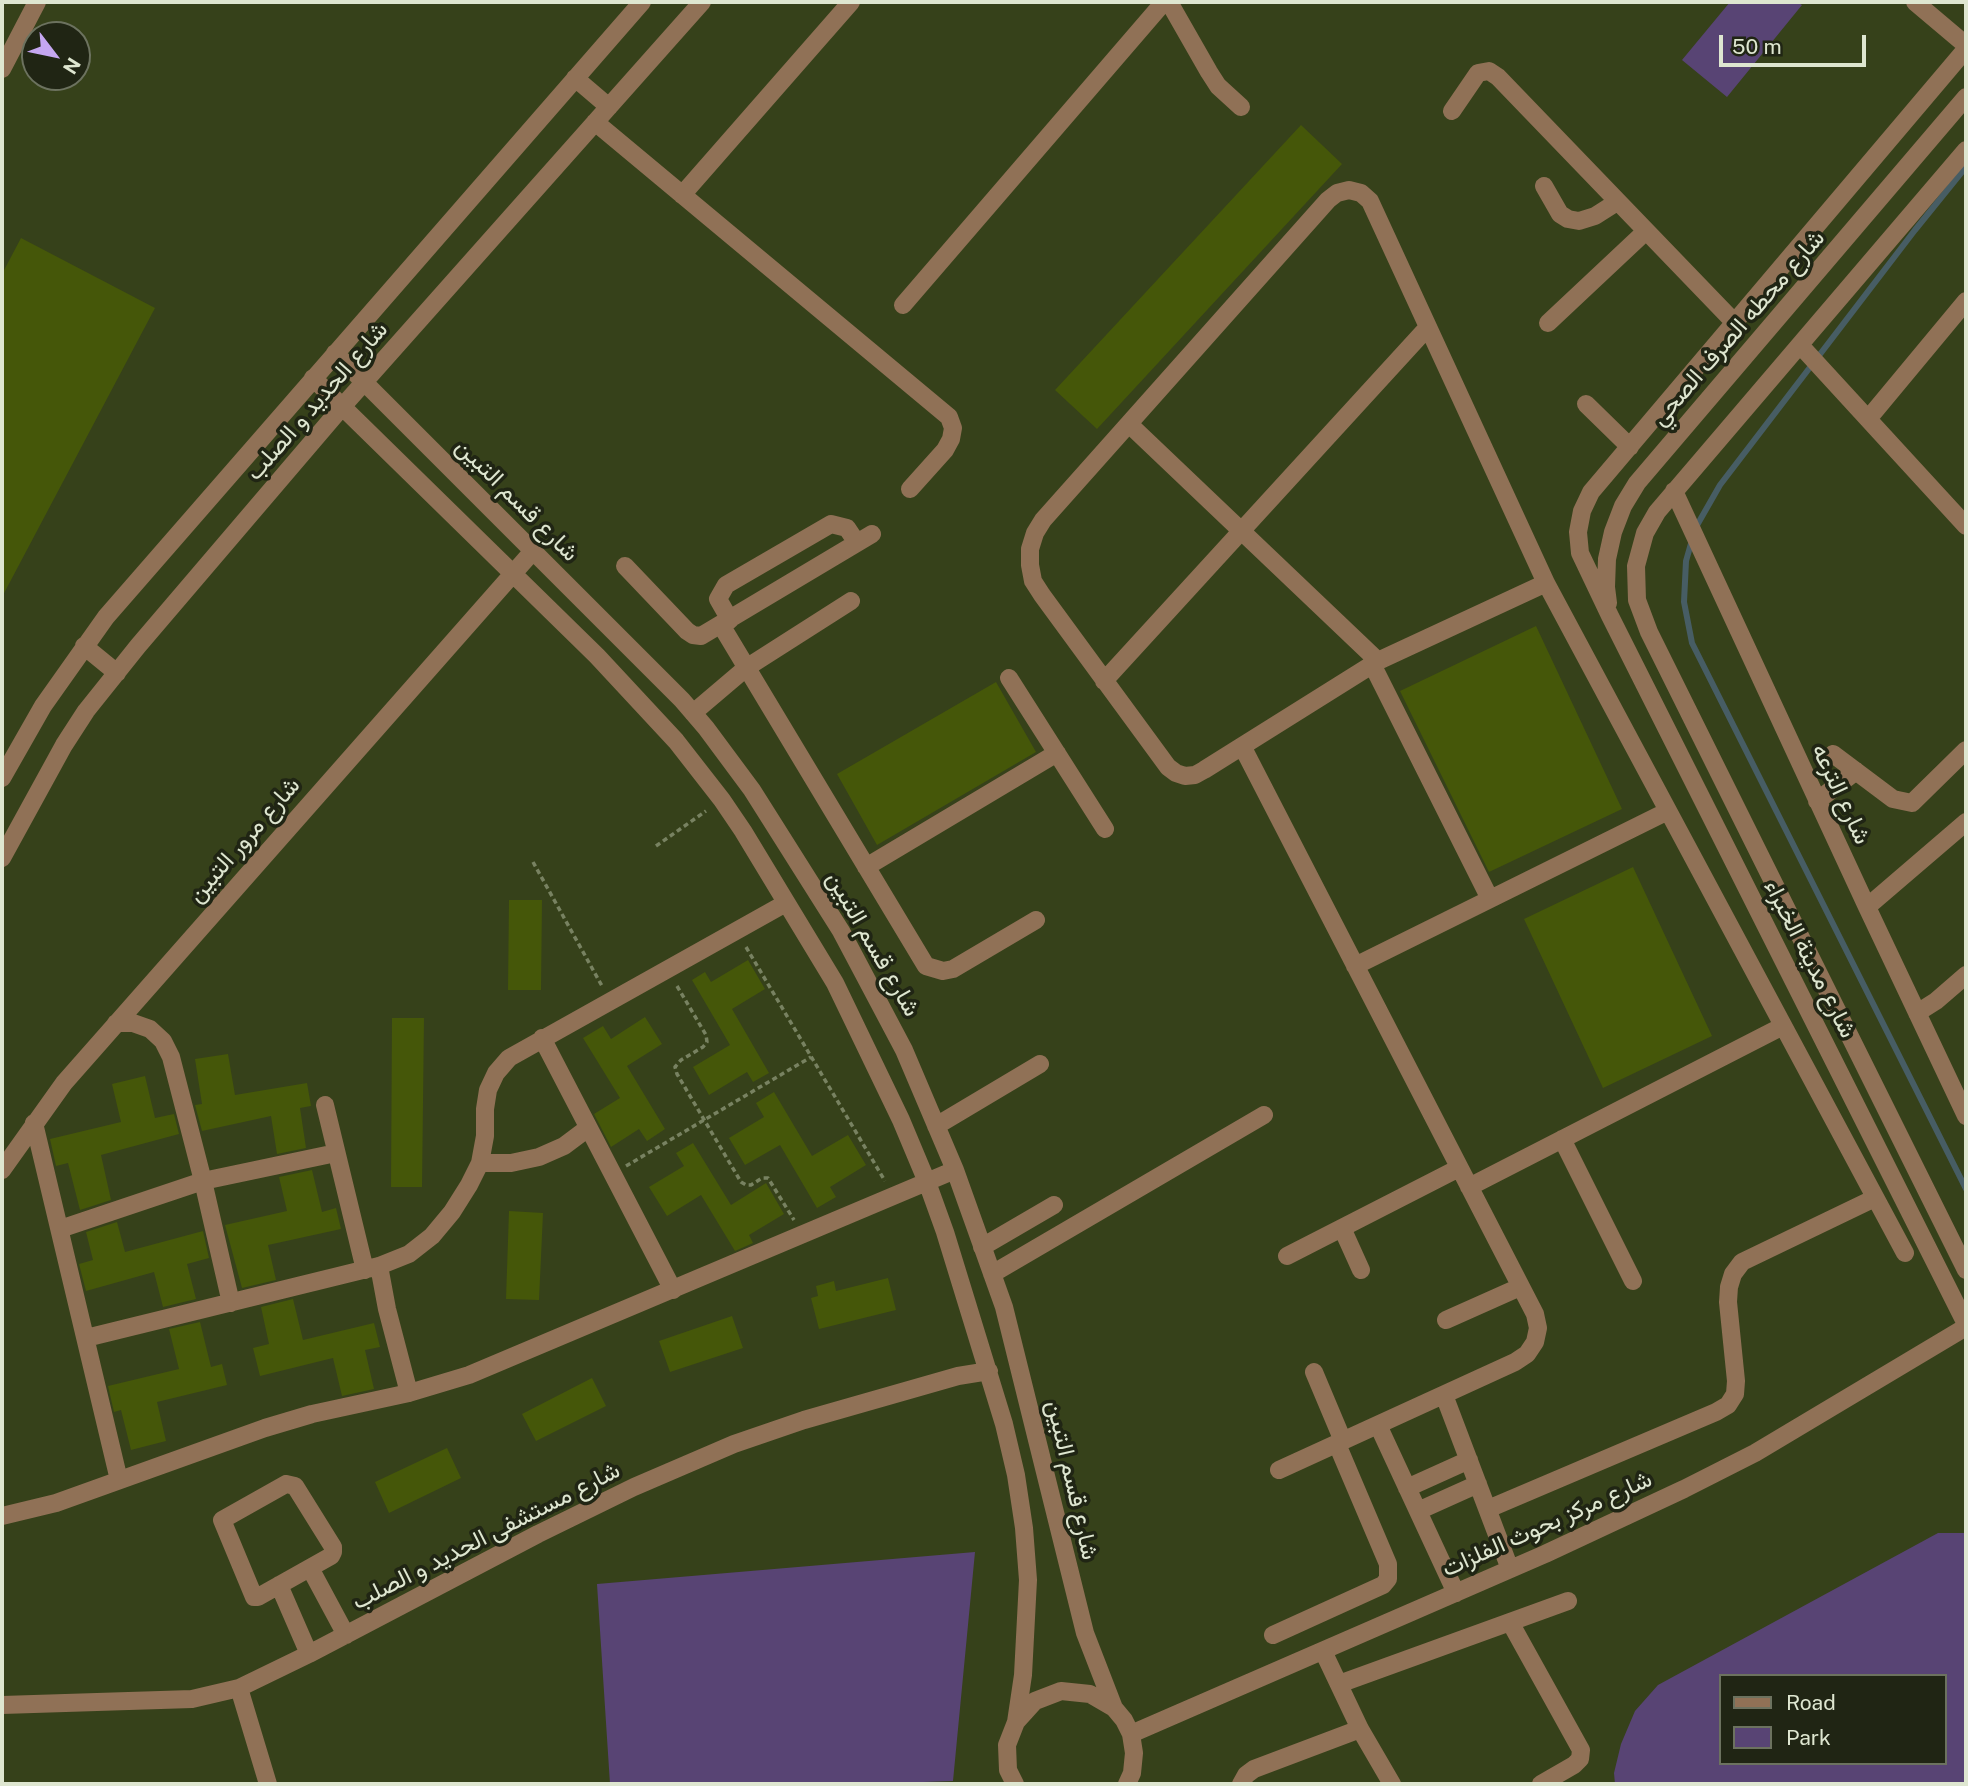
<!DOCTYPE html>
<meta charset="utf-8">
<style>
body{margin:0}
#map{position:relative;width:1968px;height:1786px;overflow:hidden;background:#36411a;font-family:"Public Sans",sans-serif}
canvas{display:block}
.frame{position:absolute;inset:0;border:4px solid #dee6d0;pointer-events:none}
.legend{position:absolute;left:1719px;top:1674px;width:228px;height:91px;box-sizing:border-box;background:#202514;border:2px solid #6c725f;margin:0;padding:9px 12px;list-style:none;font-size:21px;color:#dee6d0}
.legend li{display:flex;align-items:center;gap:14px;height:35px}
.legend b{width:35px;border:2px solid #6c725f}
.north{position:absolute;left:21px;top:21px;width:70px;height:70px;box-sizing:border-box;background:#202514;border:2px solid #6c725f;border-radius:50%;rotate:122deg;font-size:19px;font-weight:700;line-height:28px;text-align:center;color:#dee6d0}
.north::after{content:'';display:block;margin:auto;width:24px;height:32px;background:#c5a7f1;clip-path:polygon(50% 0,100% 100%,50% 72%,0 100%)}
.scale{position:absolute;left:1719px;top:35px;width:147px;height:32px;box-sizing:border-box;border:4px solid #dee6d0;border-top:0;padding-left:9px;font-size:21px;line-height:24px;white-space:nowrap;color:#dee6d0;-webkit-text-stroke:5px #202514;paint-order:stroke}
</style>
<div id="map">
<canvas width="1968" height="1786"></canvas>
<div class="frame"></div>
<ul class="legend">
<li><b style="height:9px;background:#907156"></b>Road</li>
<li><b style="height:19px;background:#584474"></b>Park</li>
</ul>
<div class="north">N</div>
<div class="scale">50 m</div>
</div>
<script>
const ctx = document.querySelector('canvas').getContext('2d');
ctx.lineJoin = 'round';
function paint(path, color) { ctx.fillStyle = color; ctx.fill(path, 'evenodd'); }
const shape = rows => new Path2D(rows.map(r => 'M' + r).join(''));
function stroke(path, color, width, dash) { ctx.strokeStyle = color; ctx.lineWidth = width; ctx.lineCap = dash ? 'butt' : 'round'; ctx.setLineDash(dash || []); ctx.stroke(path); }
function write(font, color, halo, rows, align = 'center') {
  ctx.font = font + ' "Public Sans",Vazirmatn,sans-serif'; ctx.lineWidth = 7; ctx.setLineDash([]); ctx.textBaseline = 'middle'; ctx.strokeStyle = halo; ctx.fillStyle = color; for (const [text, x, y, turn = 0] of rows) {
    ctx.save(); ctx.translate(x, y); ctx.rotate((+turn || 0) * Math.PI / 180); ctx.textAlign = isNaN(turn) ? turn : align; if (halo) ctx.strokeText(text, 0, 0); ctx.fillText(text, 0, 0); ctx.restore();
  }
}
paint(shape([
 [1730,2,1797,2,1802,5,1727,97,1682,60],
 [1938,1533,1966,1533,1966,1784,1615,1784,1614,1773,1621,1744,1635,1711,1658,1685],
 [1721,1676,1945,1676,1945,1763,1721,1763],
 [975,1552,953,1781,864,1784,610,1784,597,1584]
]), '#584474');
stroke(shape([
 [1696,527,1720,485,1915,230,1966,167],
 [1692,540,1686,561,1684,602,1692,643,1966,1189]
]), '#475d64', 6);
paint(shape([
 [1301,125,1342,164,1097,429,1055,390],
 [21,238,155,308,2,597,2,274],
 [1536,626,1622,809,1489,872,1400,691],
 [996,682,1036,752,877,845,837,774],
 [1633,867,1712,1036,1603,1088,1524,919],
 [509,900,542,900,541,990,508,990],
 [748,960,765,989,732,1009,769,1073,753,1082,747,1072,709,1095,693,1067,730,1045,692,980,705,972,711,982],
 [645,1017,662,1044,627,1066,665,1129,647,1141,639,1129,611,1147,594,1114,620,1098,583,1038,603,1026,611,1039],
 [392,1018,424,1018,422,1187,391,1187],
 [228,1054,235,1095,307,1083,311,1106,300,1108,306,1148,277,1154,271,1116,202,1131,195,1105,202,1104,195,1059],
 [145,1076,155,1118,174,1114,179,1134,101,1155,111,1200,80,1210,68,1163,56,1166,50,1139,121,1122,112,1084],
 [774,1092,812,1156,848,1135,866,1165,830,1187,836,1197,817,1208,780,1145,745,1165,729,1138,764,1117,756,1103],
 [693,1143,731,1205,766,1183,784,1214,749,1235,753,1243,735,1251,701,1195,667,1216,649,1187,684,1166,676,1153],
 [312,1170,322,1212,336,1208,341,1229,268,1245,276,1280,242,1288,225,1225,287,1211,279,1177],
 [509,1211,543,1213,539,1300,506,1299],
 [117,1222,125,1252,203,1231,209,1258,187,1264,196,1299,163,1307,154,1272,86,1291,79,1264,93,1260,86,1232],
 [888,1278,896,1310,819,1329,811,1298,818,1296,816,1286,834,1281,836,1291],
 [293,1299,303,1340,374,1323,380,1347,365,1350,374,1389,342,1396,333,1358,260,1376,253,1348,269,1344,261,1307],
 [732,1316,743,1348,670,1372,659,1341],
 [200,1322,211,1367,222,1364,227,1385,157,1402,166,1441,131,1450,121,1410,114,1412,108,1386,179,1369,169,1329],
 [592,1378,606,1406,536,1441,522,1414],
 [447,1448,461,1478,389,1513,375,1482]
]), '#455709');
stroke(shape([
 [656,846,706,811],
 [533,862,602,986],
 [746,947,885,1181],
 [677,986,706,1035,707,1042,703,1047,681,1060,675,1067,677,1074,741,1182,746,1185,751,1185,762,1178,768,1178,794,1220],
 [626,1166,811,1057]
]), '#788261', 3.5, [5, 3.5]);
stroke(shape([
 [1169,2,1209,72,1218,86,1241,107],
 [1915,2,1966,45],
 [1966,49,1591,492,1582,511,1578,532,1580,553,1610,616,1966,1324],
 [2,69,37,2],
 [575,78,609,107],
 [1452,111,1478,73,1489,71,1498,77,1735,323],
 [595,122,949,417,953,428,951,439,945,450,910,489],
 [1966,150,1657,512,1645,533,1636,566,1637,600,1649,632,1966,1270],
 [1544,186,1560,214,1568,219,1579,221,1595,216,1617,202],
 [682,195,851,2],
 [903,305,1164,2],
 [1548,323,1646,231],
 [1800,345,1966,526],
 [335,353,682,700,706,728,752,790,841,931,904,1050,955,1170,1004,1307,1085,1633,1114,1708],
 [313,378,597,656,676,741,722,800,743,831,835,983,901,1120,927,1182,945,1232,1004,1424,1016,1475,1024,1528,1028,1580,1023,1675,1016,1722],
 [1586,404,1630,447],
 [1868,419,1966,301],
 [1129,424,1378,661],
 [1674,491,1867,907,1966,1116],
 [625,566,687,631,693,635,701,636,872,534],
 [1546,583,1378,661,1204,770,1195,775,1185,776,1176,773,1168,767,1042,595,1033,581,1030,565,1030,549,1035,533,1043,520,1328,200,1337,193,1349,190,1361,193,1370,201,1546,583,1905,1253],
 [1608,603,1606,587,1607,559,1613,532,1623,506,1637,483,1966,97],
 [730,620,718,599,726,585,831,524,847,528,857,543],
 [721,625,926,966,943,971,953,969,1036,920],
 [84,646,117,673],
 [1372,664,1490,899],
 [1009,678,1105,829],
 [1104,681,1428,327],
 [693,713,746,668,851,601],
 [1242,746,1535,1314,1538,1328,1535,1342,1527,1354,1515,1362,1279,1470],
 [1833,754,1893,799,1912,803,1966,750],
 [2,778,43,706,106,617,642,2],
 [1817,801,1856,771],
 [2,858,64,745,86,711,138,646,342,407,702,2],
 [866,867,1057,753],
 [1867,907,1966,822],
 [1355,966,1668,811],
 [1917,1013,1936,1001,1966,975],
 [116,1023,133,1023,150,1029,163,1041,171,1057,203,1181,231,1303],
 [542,1038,673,1290],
 [325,1105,365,1270],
 [34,1123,119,1480],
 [936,1126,1040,1064],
 [1562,1139,1633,1281],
 [480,1163,511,1163,539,1157,564,1146,588,1128],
 [2,1170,64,1083,533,551],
 [1469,1187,1783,1026],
 [1342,1228,1361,1270],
 [60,1229,203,1181,336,1153],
 [982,1247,1054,1205],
 [1287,1256,1459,1168],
 [379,1266,387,1309,409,1393],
 [992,1274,1264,1115],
 [1446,1320,1520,1287],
 [86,1338,379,1266,409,1254,432,1236,452,1212,469,1185,480,1163,485,1136,485,1109,488,1090,496,1073,509,1058,786,903],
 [1314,1372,1343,1441],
 [1444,1395,1510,1569],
 [1378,1425,1456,1593],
 [286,1484,295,1486,333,1547,333,1552,331,1556,258,1597,254,1597,222,1520,286,1484],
 [1407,1488,1469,1460],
 [1488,1509,1716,1412,1728,1405,1735,1394,1736,1381,1728,1302,1729,1287,1733,1274,1742,1262,1875,1198],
 [1418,1511,1478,1484],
 [2,1516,56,1503,265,1428,312,1414,409,1393,469,1375,955,1170],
 [310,1568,346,1635],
 [279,1585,309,1654],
 [1510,1622,1581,1750,1580,1759,1574,1765,1541,1784],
 [1273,1635,1383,1585,1388,1579,1388,1564,1337,1444],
 [1323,1651,1360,1729,1392,1784],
 [1339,1684,1568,1601],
 [239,1688,268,1784],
 [2,1705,192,1699,239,1688,309,1654,538,1534,634,1487,734,1444,804,1420,958,1376,989,1371],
 [1131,1734,1545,1554,1684,1489,1755,1453,1966,1327],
 [1015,1784,1008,1770,1007,1745,1016,1722,1035,1701,1061,1691,1090,1694,1114,1708,1124,1720,1131,1734,1134,1753,1132,1773,1127,1784],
 [1241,1784,1246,1775,1254,1769,1360,1729]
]), '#907156', 18);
write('24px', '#dee6d0', '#202514', [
 ["شارع محطه الصرف الصحي",1738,328,-49],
 ["شارع الحديد و الصلب",317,401,-49],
 ["شارع قسم التبين",517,500,45],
 ["شارع الترعه",1841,794,65],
 ["شارع مرور التبين",244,840,-49],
 ["شارع قسم التبين",873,944,60],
 ["شارع مدينة الخبراء",1810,959,63],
 ["شارع قسم التبين",1072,1480,77],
 ["شارع مركز بحوث الفلزات",1547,1524,-24],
 ["شارع مستشفى الحديد و الصلب",486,1536,-27]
]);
</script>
